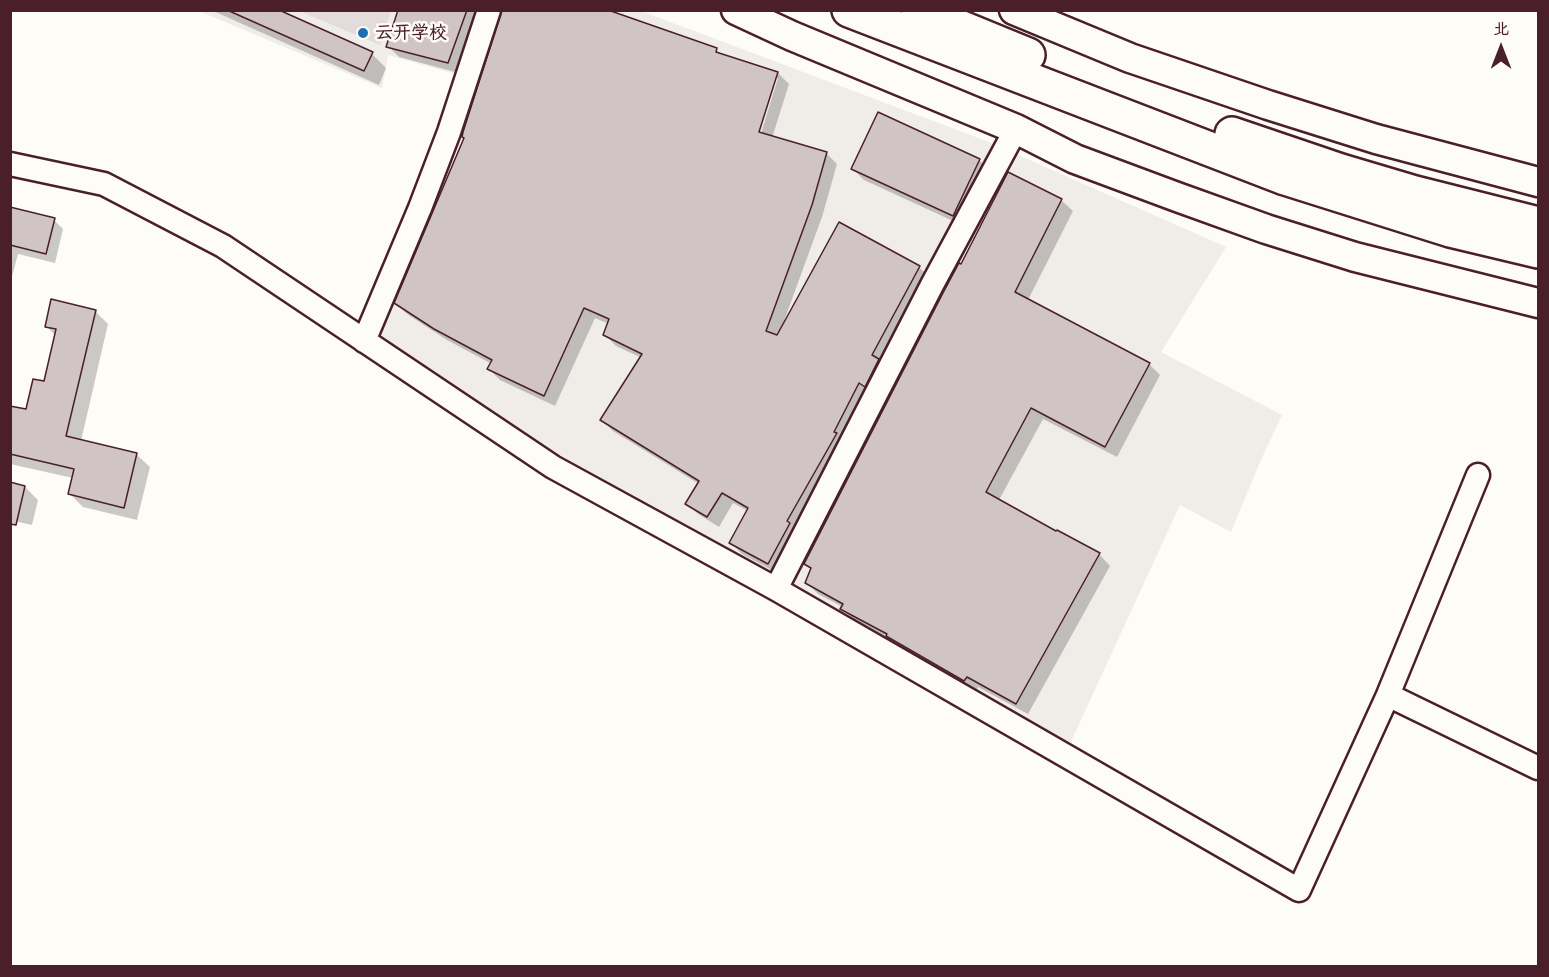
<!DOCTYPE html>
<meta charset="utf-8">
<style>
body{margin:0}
#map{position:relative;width:1549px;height:977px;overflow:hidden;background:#fdfcf7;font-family:"Balsamiq Sans","LXGW WenKai TC",sans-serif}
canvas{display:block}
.frame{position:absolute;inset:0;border:12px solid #4a1f2b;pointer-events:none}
.north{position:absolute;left:1471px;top:18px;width:60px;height:60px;-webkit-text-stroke:4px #fdfcf7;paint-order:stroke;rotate:0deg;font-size:16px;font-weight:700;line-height:24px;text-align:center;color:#4a1f2b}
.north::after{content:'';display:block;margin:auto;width:21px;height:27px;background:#4a1f2b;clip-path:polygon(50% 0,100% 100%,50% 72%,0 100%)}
</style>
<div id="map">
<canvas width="1549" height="977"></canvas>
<div class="frame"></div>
<div class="north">北</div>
</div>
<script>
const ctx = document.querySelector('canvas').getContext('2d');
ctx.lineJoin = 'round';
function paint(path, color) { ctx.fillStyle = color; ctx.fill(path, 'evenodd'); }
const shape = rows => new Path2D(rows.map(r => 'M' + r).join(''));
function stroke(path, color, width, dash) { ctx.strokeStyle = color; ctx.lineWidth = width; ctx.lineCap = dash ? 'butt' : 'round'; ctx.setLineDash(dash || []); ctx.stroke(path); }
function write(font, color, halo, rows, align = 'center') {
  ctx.font = font + ' "Balsamiq Sans","LXGW WenKai TC",sans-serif'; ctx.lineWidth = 5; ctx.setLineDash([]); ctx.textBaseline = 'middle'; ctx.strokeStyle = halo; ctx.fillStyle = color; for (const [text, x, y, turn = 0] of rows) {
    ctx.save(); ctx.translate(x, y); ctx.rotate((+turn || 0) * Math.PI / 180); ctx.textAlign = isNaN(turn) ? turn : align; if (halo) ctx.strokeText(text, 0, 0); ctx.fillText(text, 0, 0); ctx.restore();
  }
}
paint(shape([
 [199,11,483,11,459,75,388,55,382,88],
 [494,11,641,11,989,142,1226,247,1161,352,1282,415,1260,462,1231,532,1180,505,1068,748,550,449,374,335]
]), '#f0ece8');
paint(shape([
 [299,11,391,11,380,45]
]), '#e3dcda');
paint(shape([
 [211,10,276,10,372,54,386,68,379,85],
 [400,10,472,10,479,17,459,73,399,57,388,46],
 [716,50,723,56,778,73,789,84,772,138,826,153,837,164,822,217,784,321,786,322,840,224,919,267,930,278,779,574,742,554,731,543,748,511,733,503,719,527,698,514,687,504,699,484,613,431,602,420,642,358,616,346,605,335,609,324,595,318,555,406,500,380,489,369,492,364,447,340,407,314,396,303],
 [775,78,778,78,759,140,756,139],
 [979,160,990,171,964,226,864,180,853,169],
 [1061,200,1073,211,1028,300,1149,364,1160,375,1117,457,1043,419,999,500,1099,554,1110,566,1028,714,978,687,976,691,899,647,892,641,853,620,843,607,818,594,807,583,812,570,806,564,962,266],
 [10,209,54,220,63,229,55,263,18,254,10,284],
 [95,311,108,324,81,441,136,454,150,467,137,520,83,507,70,494,73,478,10,464,10,407,27,411,45,383,56,336,46,326],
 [25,487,38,500,32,525,10,520]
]), '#0003');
const building = shape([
 [227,10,279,10,373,52,364,71,227,10],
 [398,10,467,10,448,63,386,47,398,10],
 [502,10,608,10,717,48,716,52,778,72,759,132,827,152,812,205,766,331,777,335,839,222,920,266,872,355,879,359,865,387,859,383,834,432,837,433,787,521,790,523,768,564,729,543,748,508,722,493,707,517,685,504,699,481,600,420,642,354,603,335,609,319,584,308,544,396,487,369,492,360,434,329,394,303,464,138,462,137,463,132,502,10],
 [878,112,980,159,953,216,851,169,878,112],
 [1008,172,1062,199,1015,292,1150,363,1105,447,1031,408,986,492,1056,531,1057,530,1100,553,1016,704,967,677,964,681,886,636,887,634,840,609,843,604,805,583,811,568,804,564,944,291,959,263,961,264,1008,172],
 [10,207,55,218,46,254,10,245,10,207],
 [51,299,96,310,66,436,137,453,124,508,68,494,74,469,10,454,10,406,26,409,33,379,44,381,56,329,45,327,51,299],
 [10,482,25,486,16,525,10,524,10,482]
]);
paint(building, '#d0c5c4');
stroke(building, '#4a1f2b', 1.5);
const minor = shape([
 [10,164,104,184,223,246,553,467,776,589,1299,890,1388,695,1478,475],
 [364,341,420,208,449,132,489,10],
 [776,589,932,285,1016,129],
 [1388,695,1538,768]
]);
const major = shape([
 [736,10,792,36,1016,129,1075,159,1177,197,1266,229,1355,257,1538,303],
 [1014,10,1130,58,1268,105,1376,139,1538,182]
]);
const highway = shape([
 [849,10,1285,178,1450,230,1538,251],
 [918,10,1028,55],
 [1232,134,1341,171,1415,193,1538,224]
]);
stroke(minor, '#4a1f2b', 27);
stroke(major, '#4a1f2b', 33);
stroke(highway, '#4a1f2b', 38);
stroke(minor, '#fdfcf7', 22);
stroke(major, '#fdfcf7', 28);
stroke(highway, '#fdfcf7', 33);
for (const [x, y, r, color] of [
 [363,33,6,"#1f6fb2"]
]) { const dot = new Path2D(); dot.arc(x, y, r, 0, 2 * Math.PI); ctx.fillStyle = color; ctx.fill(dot); stroke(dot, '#fdfcf7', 2); }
write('bold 18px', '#4a1f2b', '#fdfcf7', [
 ["云开学校",375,33]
], 'left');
</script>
